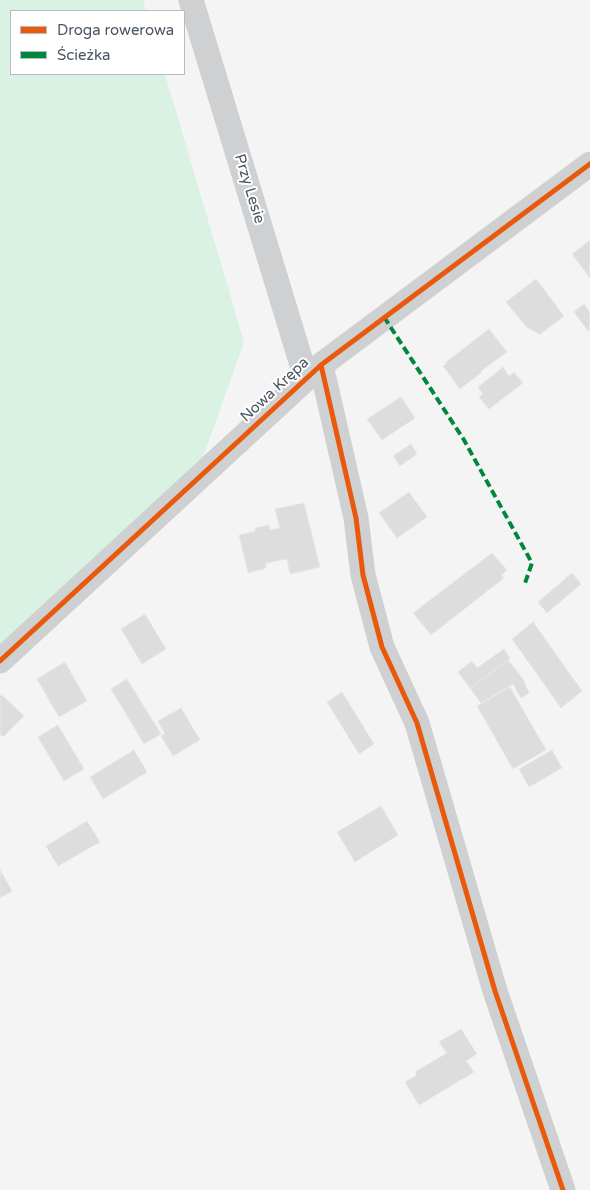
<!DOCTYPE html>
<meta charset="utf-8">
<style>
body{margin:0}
#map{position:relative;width:590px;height:1190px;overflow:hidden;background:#f4f4f4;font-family:"Varela Round",sans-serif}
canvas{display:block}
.legend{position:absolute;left:10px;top:10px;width:175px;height:65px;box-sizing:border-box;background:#fff;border:1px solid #b7bbc0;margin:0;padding:6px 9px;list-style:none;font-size:15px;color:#4a5661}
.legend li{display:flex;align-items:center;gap:10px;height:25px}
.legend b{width:25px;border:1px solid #b7bbc0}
</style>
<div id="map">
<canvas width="590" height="1190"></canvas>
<ul class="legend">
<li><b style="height:6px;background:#e8590c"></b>Droga rowerowa</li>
<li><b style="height:6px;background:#00873e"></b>Ścieżka</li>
</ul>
</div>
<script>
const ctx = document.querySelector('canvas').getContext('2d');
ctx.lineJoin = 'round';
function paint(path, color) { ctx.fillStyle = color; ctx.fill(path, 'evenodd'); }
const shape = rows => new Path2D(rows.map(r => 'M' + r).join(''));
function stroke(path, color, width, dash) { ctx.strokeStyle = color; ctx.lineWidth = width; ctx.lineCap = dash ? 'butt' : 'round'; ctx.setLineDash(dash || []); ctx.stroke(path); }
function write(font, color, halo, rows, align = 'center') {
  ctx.font = font + ' "Varela Round",sans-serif'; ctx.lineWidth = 4; ctx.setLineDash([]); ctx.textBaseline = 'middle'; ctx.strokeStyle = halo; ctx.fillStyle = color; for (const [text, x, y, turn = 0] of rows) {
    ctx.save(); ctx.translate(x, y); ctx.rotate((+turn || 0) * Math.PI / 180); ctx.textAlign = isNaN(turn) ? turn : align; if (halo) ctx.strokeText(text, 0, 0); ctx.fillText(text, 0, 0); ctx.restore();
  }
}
paint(shape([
 [0,0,143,0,146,11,11,11,11,74,165,74,244,342,201,463,0,647]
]), '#d9f2e3');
const building = shape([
 [590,240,590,278,572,254,590,240],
 [536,279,564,316,542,333,539,334,529,328,528,329,506,302,536,279],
 [584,304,590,312,589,332,574,312,584,304],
 [489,329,507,352,481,371,482,372,460,389,443,366,446,364,445,363,489,329],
 [503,367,509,376,514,372,523,383,489,409,479,397,483,394,478,387,503,367],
 [401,397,415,418,382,440,367,419,401,397],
 [411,444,417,454,400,466,393,456,411,444],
 [409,492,427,517,397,538,379,513,409,492],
 [304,503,320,567,290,574,287,559,266,563,266,568,248,573,239,535,255,531,255,528,269,525,270,530,280,528,275,509,304,503],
 [492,553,507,570,501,576,504,578,431,635,413,613,492,553],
 [572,573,581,584,547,613,538,602,572,573],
 [145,614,166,649,142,664,121,629,145,614],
 [533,622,582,691,561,708,512,639,533,622],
 [504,649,510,659,470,688,458,672,472,661,477,668,504,649],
 [508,660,523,679,529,693,521,698,513,684,481,703,470,688,508,660],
 [65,662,87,701,59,717,37,679,65,662],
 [127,679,161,734,144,744,111,689,127,679],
 [510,687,546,750,513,769,477,706,510,687],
 [342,692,374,744,359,754,327,702,342,692],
 [2,695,24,716,3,737,0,734,0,696,2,695],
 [181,708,200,740,173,756,161,736,165,734,158,721,181,708],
 [58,725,84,769,64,781,38,737,58,725],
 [134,750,147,772,103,799,90,777,134,750],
 [552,750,562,768,529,787,519,769,552,750],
 [381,806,398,835,355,862,337,832,381,806],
 [87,821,100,842,58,866,46,846,87,821],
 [0,870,12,891,0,898,0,870],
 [461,1029,477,1054,466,1061,474,1072,419,1105,405,1082,417,1075,415,1072,447,1053,439,1042,461,1029]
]);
paint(building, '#ddddde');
stroke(building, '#e5e6e7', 1);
stroke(shape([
 [191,0,306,378],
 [321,365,356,518,363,575,382,647,417,723,495,991,563,1190],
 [0,661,321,365,590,164]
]), '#ced0d2', 25);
stroke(shape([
 [384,317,464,440,532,563,524,586]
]), '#00873e', 4, [8, 4]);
stroke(shape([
 [321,365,356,518,363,575,382,647,417,723,495,991,563,1190],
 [0,661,321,365,590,164]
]), '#e8590c', 5);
write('15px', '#4a5661', '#fff', [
 ["Przy Lesie",249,189,73],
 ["Nowa Krępa",275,390,-43]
]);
</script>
